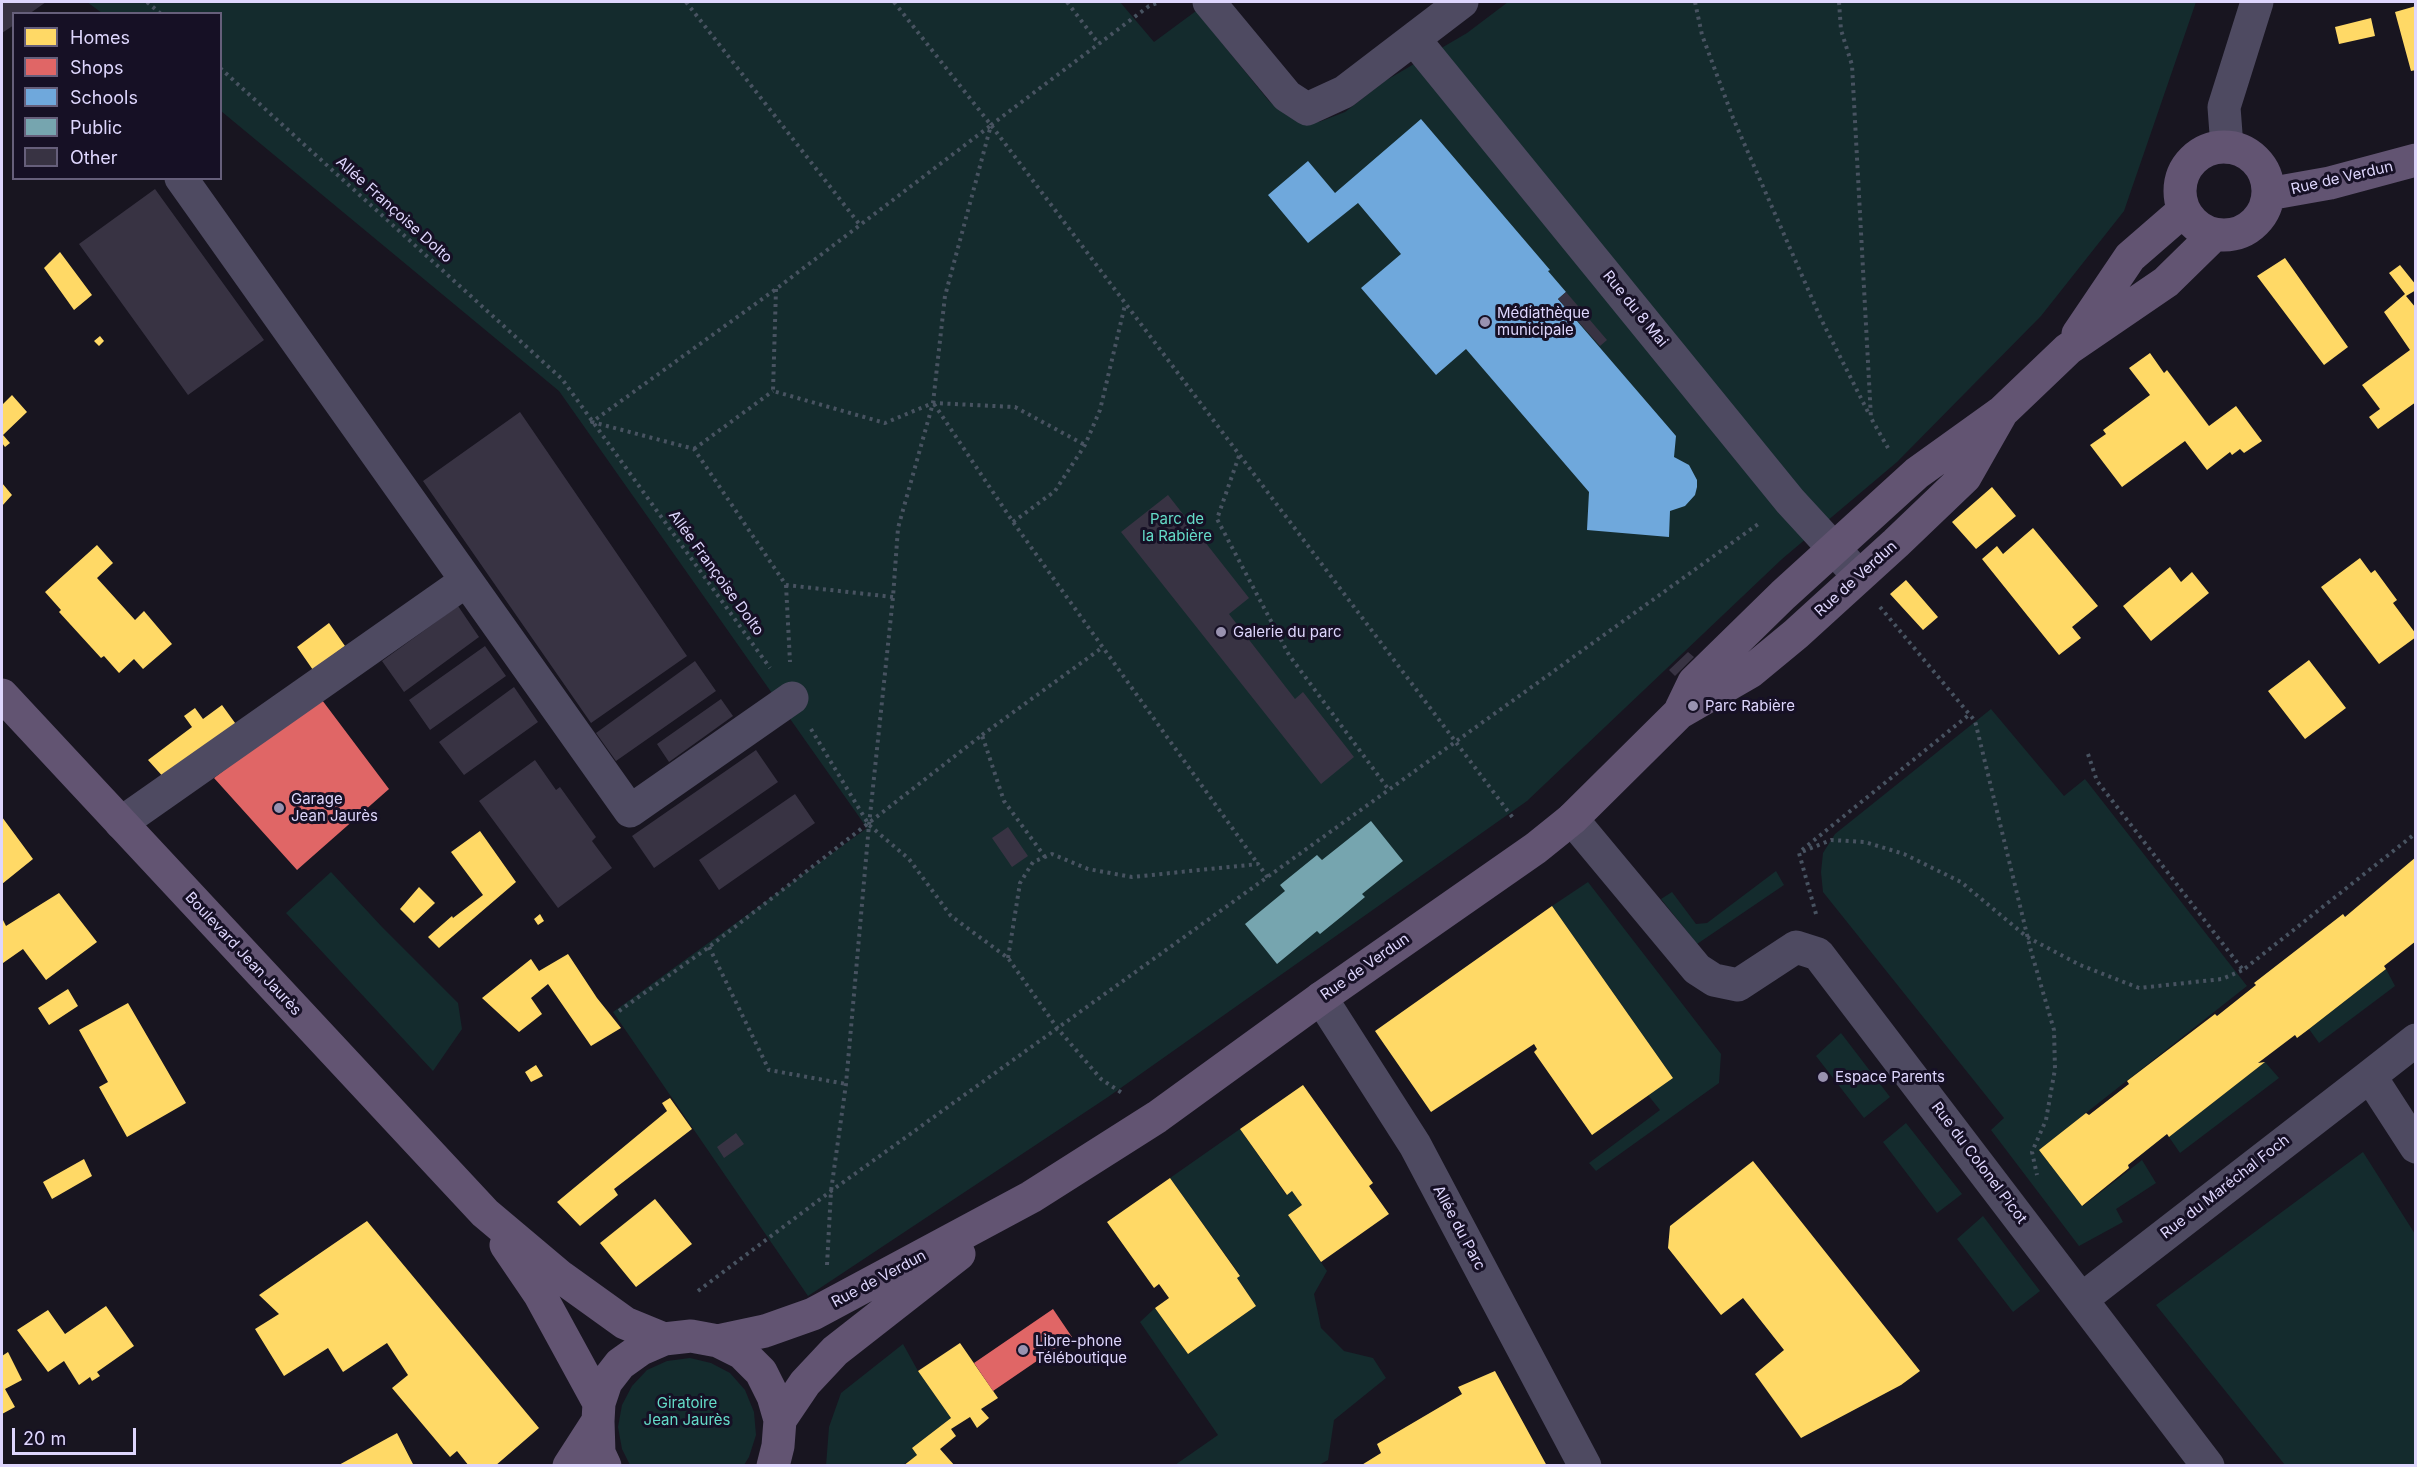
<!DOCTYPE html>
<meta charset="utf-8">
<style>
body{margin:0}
#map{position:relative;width:2417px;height:1467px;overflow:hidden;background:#181520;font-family:Inter,sans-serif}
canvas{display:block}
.frame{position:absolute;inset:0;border:3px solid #ded6fd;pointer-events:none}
.legend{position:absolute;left:12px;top:12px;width:210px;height:168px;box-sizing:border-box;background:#161025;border:2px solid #665f7b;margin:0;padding:8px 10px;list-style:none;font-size:18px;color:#ded6fd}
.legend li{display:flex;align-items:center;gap:12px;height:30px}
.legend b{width:30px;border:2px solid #665f7b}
.scale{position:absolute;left:12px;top:1428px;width:124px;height:27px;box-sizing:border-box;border:3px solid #ded6fd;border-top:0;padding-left:8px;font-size:18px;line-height:21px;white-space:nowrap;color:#ded6fd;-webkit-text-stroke:4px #161025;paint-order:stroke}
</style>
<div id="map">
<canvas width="2417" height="1467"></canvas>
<div class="frame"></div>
<ul class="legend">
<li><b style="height:16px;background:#ffd966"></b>Homes</li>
<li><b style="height:16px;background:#e06666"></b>Shops</li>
<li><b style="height:16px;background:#6fa8dc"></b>Schools</li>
<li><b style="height:16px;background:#76a5af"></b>Public</li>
<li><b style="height:16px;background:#383343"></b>Other</li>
</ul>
<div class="scale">20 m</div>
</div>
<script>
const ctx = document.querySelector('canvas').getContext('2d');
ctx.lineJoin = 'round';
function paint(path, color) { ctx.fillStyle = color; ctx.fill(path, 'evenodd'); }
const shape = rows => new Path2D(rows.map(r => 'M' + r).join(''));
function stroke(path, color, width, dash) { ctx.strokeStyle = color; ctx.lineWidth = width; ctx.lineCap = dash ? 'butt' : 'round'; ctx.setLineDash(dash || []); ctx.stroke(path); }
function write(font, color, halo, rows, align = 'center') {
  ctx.font = font + ' Inter,sans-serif'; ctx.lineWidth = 6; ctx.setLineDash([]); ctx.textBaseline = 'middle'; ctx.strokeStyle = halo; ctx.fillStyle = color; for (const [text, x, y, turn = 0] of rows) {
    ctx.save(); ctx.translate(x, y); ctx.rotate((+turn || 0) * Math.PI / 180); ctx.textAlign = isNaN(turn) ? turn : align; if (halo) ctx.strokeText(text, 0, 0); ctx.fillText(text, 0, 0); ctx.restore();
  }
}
paint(shape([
 [87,2,1120,2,1154,42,1196,11,1269,101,1288,116,1319,122,1345,112,1385,81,1467,33,1508,2,2196,2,2124,211,2041,316,1897,462,1782,559,1527,801,1108,1097,808,1296,613,1012,867,828,559,391,221,111,220,14,102,13],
 [1991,709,2064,796,2085,779,2247,986,2039,1150,2083,1206,2142,1160,2156,1183,2116,1209,2123,1222,2079,1246,1991,1130,2004,1118,1823,892,1821,872,1823,853,1835,834],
 [1776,871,1784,885,1697,944,1661,899,1672,892,1696,924,1707,923],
 [331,872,382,927,458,1003,462,1029,433,1071,286,913],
 [1588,882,1721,1054,1719,1083,1596,1171,1589,1163,1660,1110,1648,1095,1673,1078,1552,906],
 [2386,969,2395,986,2319,1043,2309,1029],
 [1841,1033,1890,1097,1864,1118,1816,1056],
 [2265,1062,2279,1078,2180,1153,2169,1137],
 [1906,1123,1962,1194,1937,1213,1883,1142],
 [1240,1129,1286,1195,1292,1191,1302,1205,1288,1215,1327,1271,1314,1294,1321,1328,1344,1351,1373,1358,1386,1378,1334,1420,1328,1460,1319,1465,1175,1465,1218,1435,1140,1322,1155,1308,1188,1354,1256,1306,1237,1278,1240,1275,1170,1178],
 [2363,1152,2415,1234,2415,1465,2285,1465,2156,1305],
 [1983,1216,2040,1291,2013,1312,1957,1239],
 [903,1344,918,1371,951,1418,912,1448,917,1455,903,1465,826,1466,829,1427,841,1393],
 [690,1358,711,1363,730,1373,745,1390,754,1412,756,1435,749,1457,744,1465,630,1465,622,1449,618,1427,622,1405,632,1386,647,1370,667,1361]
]), '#142b2d');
paint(shape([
 [2416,6,2416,70,2411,71,2395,12],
 [2371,18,2375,36,2339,44,2335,27],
 [60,252,92,295,74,310,44,268],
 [2285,258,2348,347,2324,365,2257,276],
 [2400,265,2416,285,2416,290,2406,296,2416,308,2416,402,2378,429,2369,417,2380,409,2362,385,2410,350,2384,312,2405,294,2389,273],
 [100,336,104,341,99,346,94,341],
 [2150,353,2164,373,2167,370,2209,426,2236,406,2262,441,2244,453,2240,449,2232,455,2230,452,2207,470,2185,441,2122,487,2090,445,2106,434,2103,430,2150,395,2129,368],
 [12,395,27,412,3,435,10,443,5,447,2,443,2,405],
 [2,483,12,495,2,506],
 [1992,487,2016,516,1976,549,1952,522],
 [2033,528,2098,606,2072,627,2081,638,2059,655,1982,559,1997,546,2003,554],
 [97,545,113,563,97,578,135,620,144,611,172,644,143,669,134,659,119,673,104,656,101,658,59,612,61,610,45,592],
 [2360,558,2371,573,2375,570,2397,600,2393,603,2416,634,2416,637,2379,664,2321,587],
 [2170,567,2181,582,2192,572,2209,593,2151,641,2123,606],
 [1906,580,1938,617,1923,630,1890,594],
 [329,623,345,646,313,670,297,647],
 [2309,660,2346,708,2305,739,2268,691],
 [222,705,238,727,166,780,148,760,192,727,184,716,195,708,203,719],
 [2,817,33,859,2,884],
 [480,831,516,882,439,948,428,937,452,916,453,918,483,895,451,852],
 [2416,857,2416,941,2384,966,2386,969,2309,1029,2297,1038,2295,1035,2258,1063,2265,1062,2169,1137,2167,1134,2128,1165,2129,1168,2082,1206,2039,1150,2086,1113,2089,1115,2129,1084,2127,1081,2215,1014,2217,1016,2256,985,2254,983,2343,914,2345,917],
 [419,887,435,903,414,923,400,909],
 [59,893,97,942,46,980,23,949,3,963,2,918,6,926],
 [1552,906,1673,1078,1592,1135,1534,1052,1537,1049,1534,1044,1431,1112,1375,1031],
 [540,914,544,921,538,925,534,919],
 [568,954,597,998,621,1028,591,1046,548,984,531,998,542,1014,519,1032,482,998,531,959,539,971],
 [68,989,78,1006,49,1025,38,1008],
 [128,1003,186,1103,127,1137,99,1087,108,1082,79,1030],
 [536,1065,543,1076,531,1082,525,1072],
 [1303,1085,1373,1183,1369,1186,1389,1214,1321,1262,1288,1215,1302,1205,1292,1191,1287,1195,1240,1129],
 [670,1098,692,1129,614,1189,618,1195,580,1226,557,1202,667,1111,662,1103],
 [84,1159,92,1176,52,1199,43,1182],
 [1753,1161,1920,1371,1901,1385,1801,1438,1755,1374,1784,1350,1743,1298,1721,1315,1668,1248,1670,1226],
 [1170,1178,1240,1276,1237,1278,1256,1306,1188,1354,1155,1308,1169,1298,1159,1284,1154,1288,1107,1222],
 [655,1199,692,1244,636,1287,600,1243],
 [367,1221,539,1428,495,1466,469,1466,457,1451,450,1457,392,1388,408,1375,387,1343,343,1372,328,1348,284,1376,255,1329,279,1314,259,1295],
 [106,1306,134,1346,97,1372,100,1376,92,1381,90,1377,79,1385,64,1361,48,1372,17,1330,48,1310,65,1334],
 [960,1343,998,1398,981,1409,989,1418,977,1428,970,1417,951,1429,956,1436,940,1449,955,1466,903,1466,917,1455,912,1448,951,1418,918,1371],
 [8,1352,22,1380,5,1389,15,1407,2,1414,2,1356],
 [1495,1371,1547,1466,1360,1466,1381,1453,1377,1444,1462,1394,1458,1387],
 [397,1433,414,1466,337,1466]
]), '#ffd966');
paint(shape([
 [319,696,389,789,297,870,214,778],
 [1053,1309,1072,1337,993,1391,974,1363]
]), '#e06666');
paint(shape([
 [1421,119,1550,270,1548,271,1566,292,1558,299,1676,436,1674,457,1689,465,1697,480,1697,487,1695,495,1685,506,1670,511,1669,537,1587,530,1589,492,1466,349,1436,375,1361,288,1401,254,1358,203,1308,243,1268,195,1308,161,1335,193]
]), '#6fa8dc');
paint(shape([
 [1371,821,1403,861,1362,894,1365,897,1341,917,1320,934,1317,931,1277,964,1245,924,1285,891,1280,885,1317,855,1322,860]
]), '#76a5af');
paint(shape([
 [2,2,46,2,29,14,14,14,14,25,2,33],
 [155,189,264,340,188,395,79,244],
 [1566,292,1607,340,1600,346,1558,299],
 [520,412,687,656,591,723,423,481],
 [1168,495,1249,598,1229,614,1295,699,1303,692,1354,757,1321,784,1121,532],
 [458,606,479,637,404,692,382,661],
 [485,646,506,676,430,730,409,700],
 [1688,652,1694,657,1675,676,1669,670],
 [695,661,716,691,616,761,596,733],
 [514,687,538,722,464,775,439,742],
 [721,699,733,716,669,762,657,744],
 [756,750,778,782,654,868,632,836],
 [535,760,556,790,560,787,596,837,592,841,612,868,558,908,479,801],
 [795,794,815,823,719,890,699,860],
 [1008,827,1028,856,1012,867,992,838],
 [736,1133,744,1144,724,1158,717,1147]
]), '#383343');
stroke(shape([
 [147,2,161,14],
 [686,2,860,225],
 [894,2,991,125,1513,818],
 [1067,2,1099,44],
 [1695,2,1702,35,1733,118,1821,319,1869,414],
 [1839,2,1841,30,1852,65,1871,418,1888,448],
 [220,68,562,379,770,668],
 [776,289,773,391,885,423,933,403,1015,407,1085,445],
 [934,404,1013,522,1258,864],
 [694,449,773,391],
 [1239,456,1217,519,1289,655,1389,790],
 [1013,522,1055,491,1085,445,1100,410,1125,305],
 [786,585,790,662],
 [893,597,786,585,694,449,592,422,776,289,990,126],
 [1880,607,1975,721,2031,951,2054,1030,2055,1069,2046,1120,2032,1152,2037,1175],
 [811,729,869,825,909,859,951,916,1008,958,1058,1029,1101,1079,1122,1093],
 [982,735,1103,647],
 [2088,754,2097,781,2243,970,2416,833],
 [1802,850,1970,714],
 [1816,914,1799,853,1831,840,1865,842,1904,854,1961,882,2027,937,2080,965,2139,988,2222,979,2243,970],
 [709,947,769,1070,846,1084],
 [1008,958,1020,883,1033,862,1052,854,1088,869,1132,877,1258,864,1268,878],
 [619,1011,709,947,982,735,1004,801,1045,857],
 [827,1265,831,1191,846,1084,869,825,893,597,898,528,933,403,945,296,991,125,1149,6,1160,2],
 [698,1291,831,1191,1761,522]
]), '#485361', 4, [3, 4.5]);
stroke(shape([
 [1209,2,1287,96,1307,109,1344,92,1462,2],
 [1414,39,1790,501,1859,576],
 [2227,147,2224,107,2257,2],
 [181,178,630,811,792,698],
 [1572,819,1697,969,1714,980,1738,985,1796,947,1818,954,2208,1466],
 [121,823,466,581],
 [1321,998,1415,1145,1585,1466],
 [2416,1040,2370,1076,2416,1147],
 [2082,1299,2370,1076]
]), '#4e4a61', 33);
stroke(shape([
 '2180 191a44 44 0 1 1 88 0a44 44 0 1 1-88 0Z',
 [2268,194,2330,183,2416,160],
 [2078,334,2130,257,2183,211],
 [2,695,485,1213,561,1277,625,1323,664,1339],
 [1681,709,1694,682,1783,595,1917,473,2002,412,2068,349,2166,282,2214,235],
 [506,1245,540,1295,599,1403],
 [718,1341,765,1331,813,1314,1031,1197,1157,1117,1321,998,1536,848,1572,819,1679,713,1750,672,1796,634,1896,543,1965,477,2002,412],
 [780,1420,805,1383,835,1351,959,1254],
 [569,1466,598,1421],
 [605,1466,599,1453,598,1421,599,1403,606,1382,620,1364,641,1349,664,1339,691,1336,718,1341,742,1353,761,1372,773,1396,780,1420,778,1446,773,1466]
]), '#625472', 33);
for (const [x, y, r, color] of [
 [1485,322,6,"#9992b0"],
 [1221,632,6,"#9992b0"],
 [1693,706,6,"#9992b0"],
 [279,808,6,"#9992b0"],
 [1823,1077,6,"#9992b0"],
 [1023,1350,6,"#9992b0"]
]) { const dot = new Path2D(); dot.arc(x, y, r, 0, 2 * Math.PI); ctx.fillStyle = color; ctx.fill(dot); stroke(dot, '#161025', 2); }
write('15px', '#ded6fd', '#161025', [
 ["Rue de Verdun",2342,178,-13],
 ["Allée Françoise Dolto",394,210,42],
 ["Rue du 8 Mai",1635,309,51],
 ["Allée Françoise Dolto",716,573,54],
 ["Rue de Verdun",1856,579,-42],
 ["Boulevard Jean Jaurès",243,954,47],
 ["Rue de Verdun",1365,967,-35],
 ["Rue du Colonel Picot",1979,1163,53],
 ["Rue du Maréchal Foch",2225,1187,-38],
 ["Allée du Parc",1459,1228,62],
 ["Rue de Verdun",879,1279,-28]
]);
write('15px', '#ded6fd', '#161025', [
 ["Médiathèque",1497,313],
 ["municipale",1497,330],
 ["Galerie du parc",1233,632],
 ["Parc Rabière",1705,706],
 ["Garage",291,799],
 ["Jean Jaurès",291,816],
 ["Espace Parents",1835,1077],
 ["Libre-phone",1035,1341],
 ["Téléboutique",1035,1358]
], 'left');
write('15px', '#64dbc8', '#161025', [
 ["Parc de",1177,519],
 ["la Rabière",1177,536],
 ["Giratoire",687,1403],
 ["Jean Jaurès",687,1420]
]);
</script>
